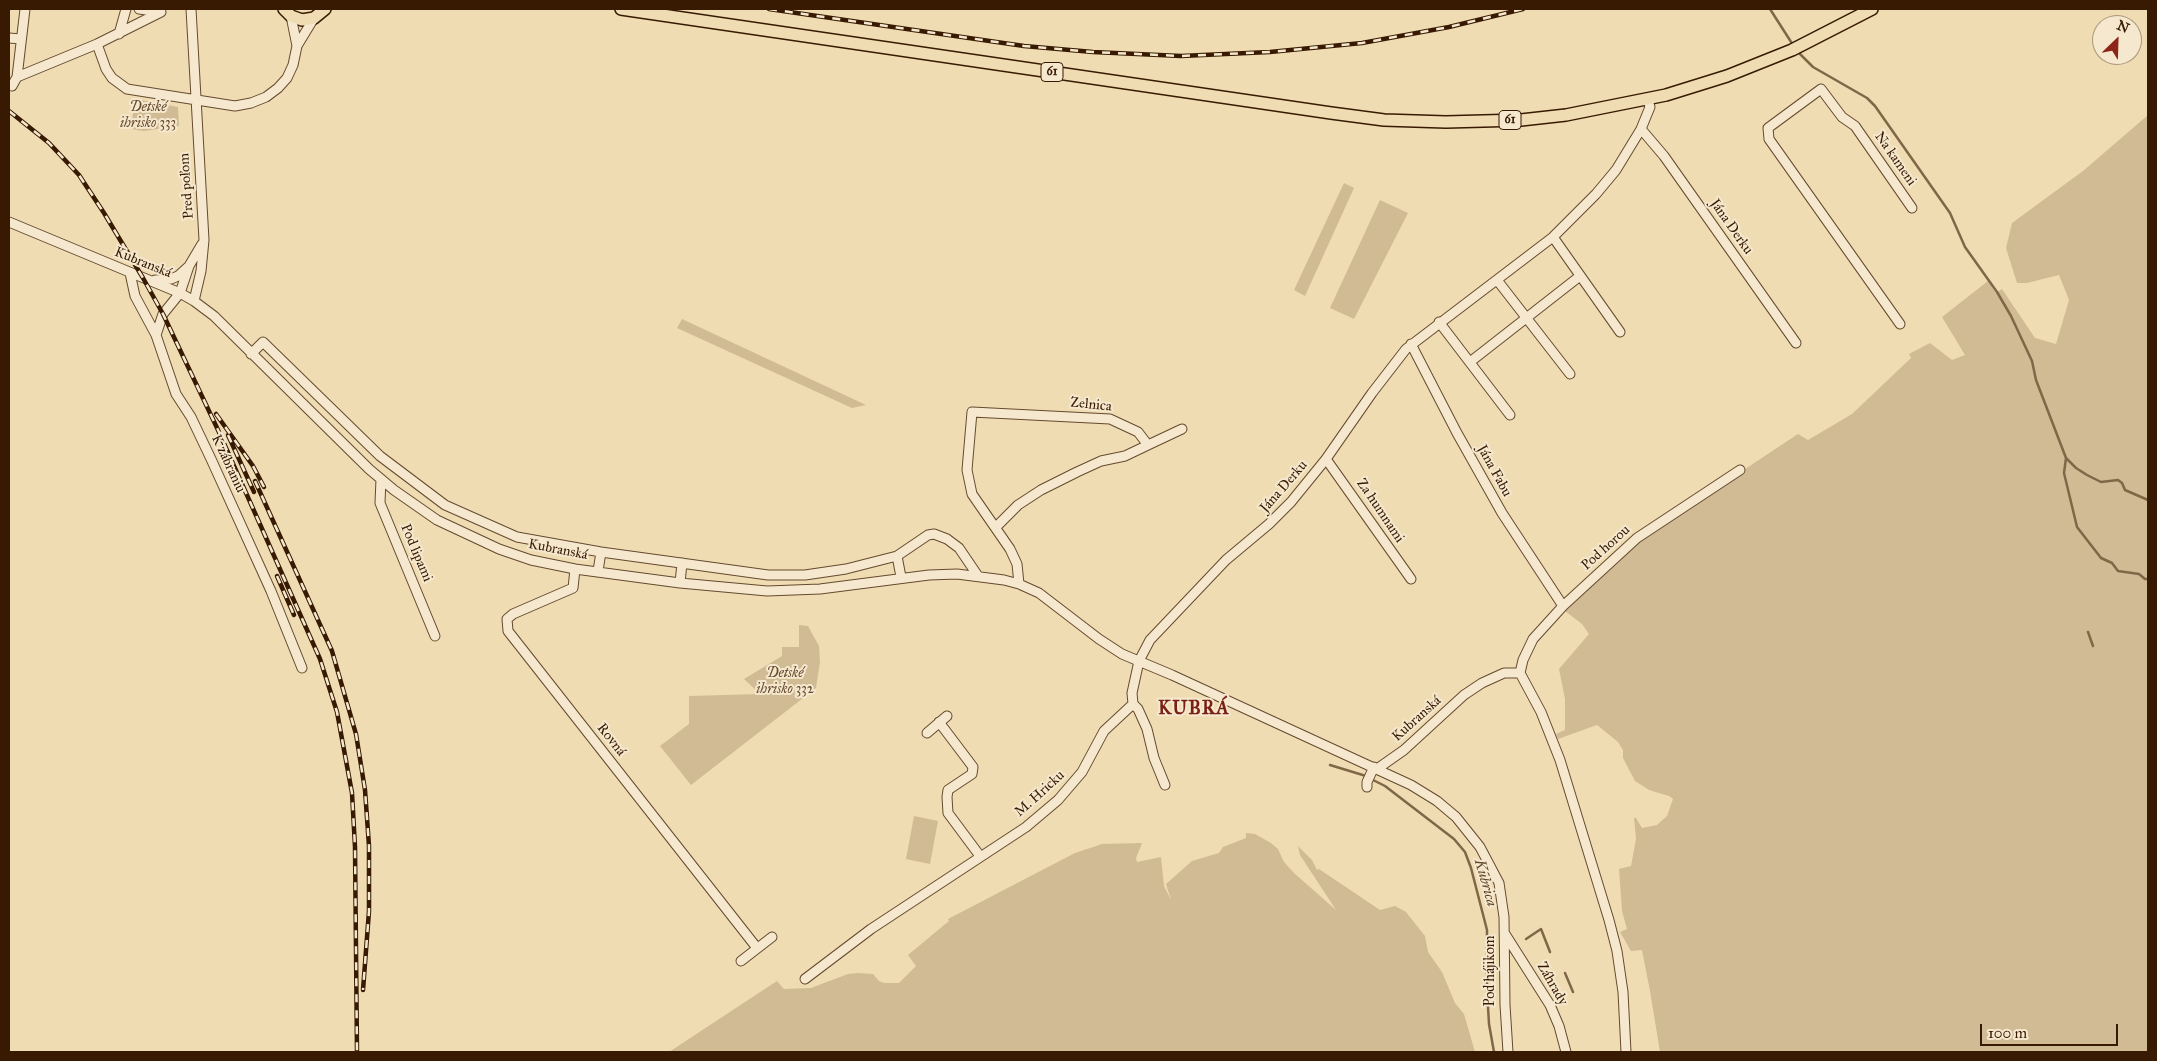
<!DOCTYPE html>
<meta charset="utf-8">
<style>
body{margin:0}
#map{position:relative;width:2157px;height:1061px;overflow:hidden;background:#efdcb3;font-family:"IM FELL Great Primer",serif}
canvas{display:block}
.frame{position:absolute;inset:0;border:10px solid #371a01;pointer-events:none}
.north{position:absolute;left:2092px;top:15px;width:50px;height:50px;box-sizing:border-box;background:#f5e8ce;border:1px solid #a9967c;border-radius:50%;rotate:24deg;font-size:14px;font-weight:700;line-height:20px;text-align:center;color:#371a01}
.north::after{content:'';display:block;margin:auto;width:18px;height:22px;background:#8f2418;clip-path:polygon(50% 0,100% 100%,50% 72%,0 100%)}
.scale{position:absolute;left:1980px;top:1024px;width:138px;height:22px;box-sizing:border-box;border:2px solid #371a01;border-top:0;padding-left:6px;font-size:15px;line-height:18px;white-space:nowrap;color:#371a01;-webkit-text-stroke:4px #f5e8ce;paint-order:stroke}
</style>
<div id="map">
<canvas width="2157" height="1061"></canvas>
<div class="frame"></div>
<div class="north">N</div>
<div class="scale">100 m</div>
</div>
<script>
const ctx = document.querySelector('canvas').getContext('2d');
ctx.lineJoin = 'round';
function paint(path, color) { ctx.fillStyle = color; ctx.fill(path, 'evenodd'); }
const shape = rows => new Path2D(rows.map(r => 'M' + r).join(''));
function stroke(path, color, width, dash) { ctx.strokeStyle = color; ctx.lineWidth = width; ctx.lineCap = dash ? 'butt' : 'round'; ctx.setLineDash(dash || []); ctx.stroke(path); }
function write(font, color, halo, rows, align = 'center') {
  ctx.font = font + ' "IM FELL Great Primer",serif'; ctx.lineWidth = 4; ctx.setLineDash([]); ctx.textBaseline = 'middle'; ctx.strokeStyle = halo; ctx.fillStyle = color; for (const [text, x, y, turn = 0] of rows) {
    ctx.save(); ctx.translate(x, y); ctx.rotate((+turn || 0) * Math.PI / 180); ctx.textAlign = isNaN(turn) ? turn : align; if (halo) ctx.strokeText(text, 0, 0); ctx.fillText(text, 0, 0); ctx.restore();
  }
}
paint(shape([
 [135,99,178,107,179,126,144,131,131,129],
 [2148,115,2148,1052,1660,1052,1650,991,1642,950,1631,951,1620,932,1627,929,1622,911,1619,869,1631,866,1636,839,1634,818,1636,818,1642,828,1657,825,1667,816,1673,799,1669,796,1649,790,1635,781,1623,758,1623,750,1618,742,1597,725,1558,739,1556,734,1565,730,1565,699,1559,669,1589,634,1582,624,1565,611,1631,546,1647,534,1798,434,1808,440,1852,414,1911,358,1909,354,1930,343,1952,360,1965,355,1942,317,1988,281,1996,293,2002,289,2035,338,2056,344,2069,300,2059,275,2027,283,2017,283,2006,248,2012,223,2083,171],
 [1344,183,1354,188,1305,296,1294,290],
 [1380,200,1408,213,1354,319,1330,308],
 [682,319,866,405,852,408,677,328],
 [799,625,808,626,819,646,820,662,816,688,691,785,660,746,689,724,689,696,760,694,744,679,782,656,782,647,799,647],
 [914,816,938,821,930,864,906,859],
 [1246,833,1255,834,1271,843,1278,849,1284,862,1294,873,1336,910,1300,855,1298,846,1312,860,1317,870,1319,869,1380,910,1395,906,1406,912,1425,936,1428,952,1442,972,1455,1003,1464,1014,1475,1052,669,1052,777,981,784,989,811,988,848,974,858,973,873,974,879,981,884,983,899,983,916,966,908,955,949,921,948,919,1075,853,1102,844,1142,843,1136,858,1137,862,1161,857,1164,886,1171,900,1166,884,1192,861,1219,853,1223,847,1246,838]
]), '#d0bb95');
stroke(shape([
 [1770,9,1793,45],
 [1798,52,1813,67,1867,98,1875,106,1950,213,1965,247,1997,292,2011,316,2032,361,2036,380,2066,458,2076,468,2087,475,2101,482,2118,480,2122,483,2125,490,2148,500],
 [2066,458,2064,473,2077,527,2101,558,2112,563,2118,571,2139,574,2145,579,2148,579],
 [2088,632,2093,646],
 [1330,765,1366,776],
 [1371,779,1385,786,1454,839,1465,852,1471,868,1487,930,1487,990,1489,1024,1494,1052],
 [1526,939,1541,929,1550,952],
 [1565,973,1573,992]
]), '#806747', 2.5);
const minor = shape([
 [25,9,17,77,97,44,161,12],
 [139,9,161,12],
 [191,9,204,240,201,271,194,301],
 [291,16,297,46],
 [119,34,126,9],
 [9,38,21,39],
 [97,44,106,69,112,78,127,89,235,106,251,103,266,97,278,88,287,78,293,65,297,46,314,18],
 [12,86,17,77],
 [1641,129,1664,156,1796,343],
 [9,222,180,293,194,301,214,316,369,469,394,490,437,520,499,549,531,560,575,569,680,583,767,591,820,589,929,575,957,574,1004,580,1019,584,1039,593,1099,639,1122,654,1172,675,1411,785,1437,801,1456,817,1480,847,1499,883,1504,917,1505,1005,1508,1052],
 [1553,237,1620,332],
 [130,273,135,296,156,335,176,394,191,417,211,459,271,591,302,668],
 [155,280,171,279,178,276,189,266,202,244],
 [1497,280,1570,374],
 [1439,322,1510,415],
 [1900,324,1769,139,1768,128,1821,89,1842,117,1855,126,1912,208],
 [156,335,163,314,180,293,189,266],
 [1411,344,1457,433,1502,513,1563,606],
 [251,354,263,342,380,456,445,505,517,537,601,552,768,575,805,575,846,569,897,556,928,535,934,534,947,539,959,548,978,576],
 [1470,362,1580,276],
 [1148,445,1182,429],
 [1326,459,1411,579],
 [381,479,380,503,435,636],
 [996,527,1018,505,1041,490,1077,472,1101,461,1125,456,1148,445,1138,432,1110,419,972,412,967,470,972,494,1010,549,1017,564,1019,584],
 [897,556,901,577],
 [575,569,573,588,513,614,507,619,508,631,757,948],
 [598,571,601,552],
 [680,583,682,563],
 [1520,673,1541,712,1560,760,1609,920,1617,951,1623,992,1626,1052],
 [1520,673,1523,660,1533,639,1563,606,1637,538,1740,470],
 [1133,704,1138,709,1147,729,1154,758,1165,785],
 [939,722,973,767,972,774,948,790,947,797,948,813,980,856],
 [927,733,947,716],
 [1377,769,1404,750,1464,695,1482,683,1504,673,1520,673],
 [1367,787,1367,782,1374,767],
 [1505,934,1550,1005,1559,1026,1566,1052],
 [741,961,772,937],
 [805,979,871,929,1026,827,1058,800,1082,772,1104,731,1133,704,1132,693,1139,661,1150,640,1226,560,1269,524,1291,502,1326,459,1372,393,1406,349,1553,237,1596,194,1616,170,1641,129,1650,107,1648,100]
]);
const major = shape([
 [284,9,291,16,302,20,314,18,325,9],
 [621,9,1331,113,1384,120,1446,122,1521,120,1566,115,1666,95,1727,76,1792,50,1872,9]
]);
stroke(minor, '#654a2e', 11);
stroke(major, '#371a01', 14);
stroke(minor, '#f5e8ce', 9);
stroke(major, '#efdcb3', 11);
const rail = shape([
 [769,9,1024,46,1093,52,1181,56,1270,52,1362,43,1449,27,1523,9],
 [9,111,49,143,79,175,104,213,143,278,163,314,218,430,320,659,337,712,352,793,355,847,357,1052],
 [216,414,253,466,264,487],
 [228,435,254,492],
 [255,481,332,651,356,734,365,790,369,846,369,911,363,990],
 [277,576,294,615]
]);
stroke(rail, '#371a01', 4.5);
stroke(rail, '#f5e8ce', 2.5, [8]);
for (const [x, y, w] of [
 [1052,72,22],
 [1510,120,22]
]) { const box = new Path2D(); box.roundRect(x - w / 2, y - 9.5, w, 19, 4); ctx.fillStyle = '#f5e8ce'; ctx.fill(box); stroke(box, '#371a01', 1); }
write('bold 12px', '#371a01', null, [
 ["61",1052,72],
 ["61",1510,120]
]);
write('italic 14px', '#654a2d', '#f5e8ce', [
 ["Detské",148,108],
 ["ihrisko 333",148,124],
 ["Detské",785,674],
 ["ihrisko 332",785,690]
]);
write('14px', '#371a01', '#f5e8ce', [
 ["Na kameni",1895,159,55],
 ["Pred poľom",187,186,-94],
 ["Jána Derku",1731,227,55],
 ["Kubranská",143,263,22],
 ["Zelnica",1091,405,6],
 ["K zábraniu",228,464,65],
 ["Jána Fabu",1494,471,61],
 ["Jána Derku",1284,487,-49],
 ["Za humnami",1380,511,56],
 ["Pod horou",1606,548,-42],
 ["Kubranská",558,550,11],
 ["Pod lipami",416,553,67],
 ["Kubranská",1417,719,-42],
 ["Rovná",611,740,52],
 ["M. Hricku",1040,794,-42],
 ["Pod hájikom",1491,971,-90],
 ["Záhrady",1552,984,60]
]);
write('italic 15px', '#61472a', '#f5e8ce', [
 ["Kubrica",1485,883,74]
]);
ctx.letterSpacing = '1px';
write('bold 19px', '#7a1f14', '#f5e8ce', [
 ["KUBRÁ",1194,709]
]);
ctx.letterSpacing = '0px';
</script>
